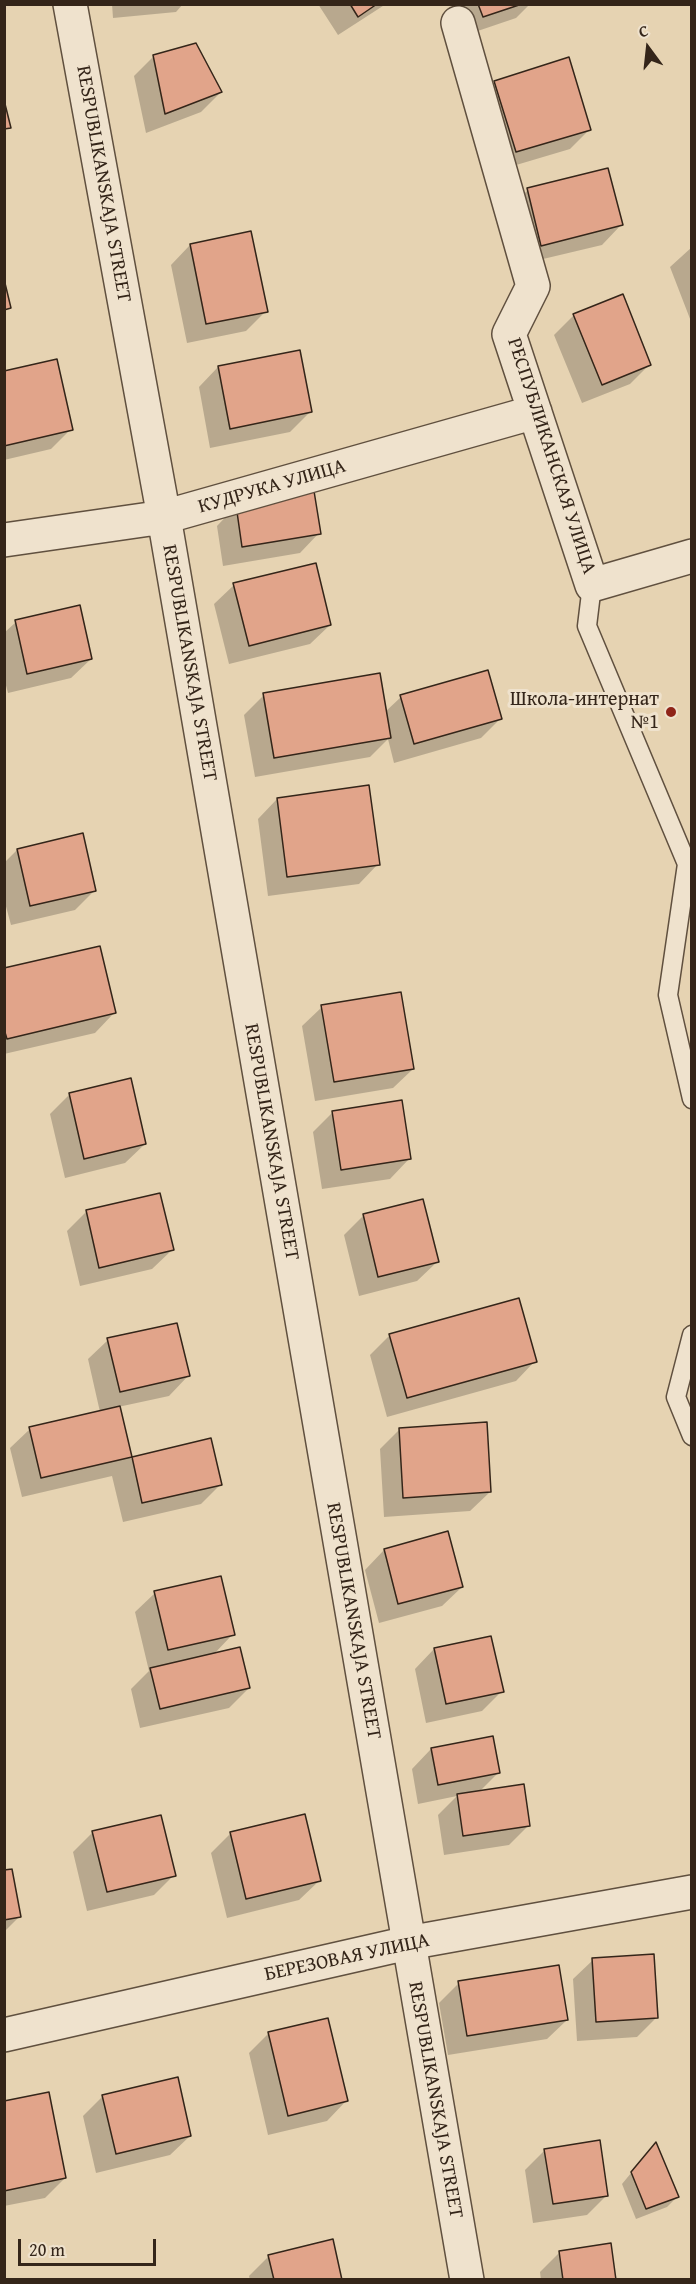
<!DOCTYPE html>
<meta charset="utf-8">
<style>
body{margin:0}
#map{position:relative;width:696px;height:2284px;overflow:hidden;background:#e6d3b2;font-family:"Gentium Book Plus",serif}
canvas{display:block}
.frame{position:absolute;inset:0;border:6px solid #342519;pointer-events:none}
.north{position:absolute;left:618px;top:18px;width:60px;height:60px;-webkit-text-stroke:4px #efe2cd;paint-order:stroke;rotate:345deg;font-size:16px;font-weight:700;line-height:24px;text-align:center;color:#342519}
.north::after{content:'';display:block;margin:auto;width:21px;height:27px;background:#342519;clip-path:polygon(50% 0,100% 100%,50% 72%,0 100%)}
.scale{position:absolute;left:18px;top:2239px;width:138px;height:27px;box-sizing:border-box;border:3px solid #342519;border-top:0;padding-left:8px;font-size:18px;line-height:21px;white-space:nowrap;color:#342519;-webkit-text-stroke:4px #efe2cd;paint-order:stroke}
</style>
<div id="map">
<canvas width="696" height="2284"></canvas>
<div class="frame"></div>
<div class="north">С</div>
<div class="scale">20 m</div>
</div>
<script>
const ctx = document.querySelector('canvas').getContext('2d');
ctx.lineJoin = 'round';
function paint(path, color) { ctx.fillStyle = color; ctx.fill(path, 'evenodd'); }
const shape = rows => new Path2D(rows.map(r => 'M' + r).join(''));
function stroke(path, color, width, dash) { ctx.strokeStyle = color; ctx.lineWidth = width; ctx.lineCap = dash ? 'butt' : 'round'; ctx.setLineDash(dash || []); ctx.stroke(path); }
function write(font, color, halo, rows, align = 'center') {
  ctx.font = font + ' "Gentium Book Plus",serif'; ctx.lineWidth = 6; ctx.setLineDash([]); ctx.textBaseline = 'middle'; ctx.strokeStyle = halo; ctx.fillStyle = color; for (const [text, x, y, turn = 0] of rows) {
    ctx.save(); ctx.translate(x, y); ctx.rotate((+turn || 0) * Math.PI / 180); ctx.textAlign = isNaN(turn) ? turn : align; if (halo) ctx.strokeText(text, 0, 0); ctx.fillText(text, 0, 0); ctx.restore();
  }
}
paint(shape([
 [112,4,183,4,176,12,113,18],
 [318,4,386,4,338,35],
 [453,4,530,4,516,18,463,36],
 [154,56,221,92,201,112,146,133,134,76],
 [495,82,590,129,570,149,496,171,475,102],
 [528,190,621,225,602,245,522,264,508,209],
 [190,245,266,311,246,331,187,343,171,265],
 [692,247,692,324,670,267],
 [574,315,649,365,630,384,582,403,554,335],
 [218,367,310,412,290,432,210,448,199,387],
 [4,372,71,429,51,449,4,460],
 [236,506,319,533,300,553,223,566,217,526],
 [234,585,330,625,310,644,229,664,214,604],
 [16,622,91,659,71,678,8,693,4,678,4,633],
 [264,695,385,712,401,697,501,718,481,738,394,763,388,739,370,757,255,777,244,715],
 [277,799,378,864,359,884,268,896,258,819],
 [17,850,94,891,75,910,11,925,4,899,4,863],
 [4,970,114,1013,95,1033,4,1054],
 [322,1007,413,1069,393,1088,315,1101,302,1026],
 [70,1094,145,1144,125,1163,65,1178,50,1114],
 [333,1112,409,1159,390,1179,322,1189,313,1132],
 [87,1211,172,1250,152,1269,80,1286,67,1231],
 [364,1215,437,1262,417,1281,359,1296,344,1235],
 [390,1335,535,1361,516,1381,387,1417,370,1355],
 [108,1340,188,1376,169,1396,118,1407,131,1459,210,1440,220,1485,201,1504,123,1522,112,1476,22,1497,10,1448,30,1429,100,1412,88,1359],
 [399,1430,490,1492,470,1511,384,1517,380,1449],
 [384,1550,462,1587,442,1606,379,1623,365,1570],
 [155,1593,233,1634,213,1655,249,1688,229,1708,140,1728,131,1689,149,1671,135,1612],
 [490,1637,502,1691,482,1711,426,1723,415,1669,434,1649],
 [431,1749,499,1772,479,1792,529,1825,509,1845,444,1855,438,1815,457,1796,418,1804,412,1769],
 [93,1832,174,1875,154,1895,87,1911,73,1852],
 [231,1833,319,1881,299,1900,227,1918,211,1853],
 [4,1872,20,1916,4,1932],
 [593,1960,656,2018,637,2037,577,2041,573,1979],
 [459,1983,567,2020,547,2039,448,2055,439,2003],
 [269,2033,346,2101,327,2121,268,2135,249,2053],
 [102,2097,190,2136,170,2155,96,2173,83,2116],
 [4,2102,65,2178,45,2198,4,2206],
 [655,2144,677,2197,667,2207,636,2219,622,2184],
 [545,2150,607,2195,587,2215,533,2223,525,2170],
 [560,2252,614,2280,541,2280,540,2272],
 [269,2256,341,2280,250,2280,249,2276]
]), '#0003');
const building = shape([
 [350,4,377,4,358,17,350,4],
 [478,4,522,4,483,17,478,4],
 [196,43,222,92,165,114,153,55,196,43],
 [569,57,591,130,516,152,494,81,569,57],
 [4,100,11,128,4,129,4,100],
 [608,168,623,225,541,246,527,188,608,168],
 [251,231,268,312,206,324,190,244,251,231],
 [4,279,11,308,4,310,4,279],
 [623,294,651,365,602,385,573,314,623,294],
 [300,350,312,412,230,429,218,366,300,350],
 [57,359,73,430,4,446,4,371,57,359],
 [314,491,321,534,242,547,236,505,314,491],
 [316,563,331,625,249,646,233,583,316,563],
 [80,605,92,659,27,674,15,620,80,605],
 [488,670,502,719,414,744,400,695,488,670],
 [380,673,391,738,274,758,263,693,380,673],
 [369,785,380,865,287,877,277,798,369,785],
 [83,833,96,891,30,906,17,849,83,833],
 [100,946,116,1013,7,1039,4,1029,4,968,100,946],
 [401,992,414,1069,334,1082,321,1005,401,992],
 [131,1078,146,1144,84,1159,69,1093,131,1078],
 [402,1100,411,1159,341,1170,332,1111,402,1100],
 [160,1193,174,1250,99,1268,86,1210,160,1193],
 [423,1199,439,1262,378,1277,363,1214,423,1199],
 [519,1298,537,1362,407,1398,389,1334,519,1298],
 [177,1323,190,1376,120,1392,107,1338,177,1323],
 [120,1406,132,1457,41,1478,29,1427,120,1406],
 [487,1422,491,1492,403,1498,399,1428,487,1422],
 [211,1438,222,1485,142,1503,132,1457,211,1438],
 [448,1531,463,1587,398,1604,384,1549,448,1531],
 [221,1576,235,1635,168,1650,154,1591,221,1576],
 [491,1636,504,1692,446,1704,434,1648,491,1636],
 [240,1647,250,1688,160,1709,150,1668,240,1647],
 [493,1736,500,1773,438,1785,431,1748,493,1736],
 [524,1784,530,1826,463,1836,457,1794,524,1784],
 [305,1814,321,1881,246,1899,230,1832,305,1814],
 [161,1815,176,1876,107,1892,92,1831,161,1815],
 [12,1869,21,1917,4,1920,4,1870,12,1869],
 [654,1954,658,2018,596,2022,592,1958,654,1954],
 [559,1965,568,2020,467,2036,458,1981,559,1965],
 [328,2018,348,2101,288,2116,268,2032,328,2018],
 [178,2077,191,2136,116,2154,102,2095,178,2077],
 [49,2092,66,2178,4,2191,4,2101,49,2092],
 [600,2140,608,2196,553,2204,544,2149,600,2140],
 [656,2142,679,2197,646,2209,631,2172,656,2142],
 [333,2239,342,2280,274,2280,268,2255,333,2239],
 [611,2243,616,2280,563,2280,559,2251,611,2243]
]);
paint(building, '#e1a48a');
stroke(building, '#342519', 1.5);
const lane = shape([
 [592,585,587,626,687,864,668,995,692,1099],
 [692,1335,676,1397,692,1436]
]);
const street = shape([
 [70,4,164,517,467,2280],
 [458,23,533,286,509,334,592,585,692,556],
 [4,540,164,517,535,412],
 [4,2035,408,1943,692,1892]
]);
stroke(lane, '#60503f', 21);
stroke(street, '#60503f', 36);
stroke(lane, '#efe2cd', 18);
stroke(street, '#efe2cd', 33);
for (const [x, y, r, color] of [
 [671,712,6,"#8f2418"]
]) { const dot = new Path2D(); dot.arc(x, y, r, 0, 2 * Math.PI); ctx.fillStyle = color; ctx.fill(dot); stroke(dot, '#efe2cd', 2); }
write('20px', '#342519', '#efe2cd', [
 ["RESPUBLIKANSKAJA STREET",103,184,80],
 ["РЕСПУБЛИКАНСКАЯ УЛИЦА",551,456,72],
 ["КУДРУКА УЛИЦА",272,487,-16],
 ["RESPUBLIKANSKAJA STREET",189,663,80],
 ["RESPUBLIKANSKAJA STREET",271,1142,80],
 ["RESPUBLIKANSKAJA STREET",353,1621,80],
 ["БЕРЕЗОВАЯ УЛИЦА",347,1958,-12],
 ["RESPUBLIKANSKAJA STREET",435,2100,80]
]);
write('20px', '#342519', '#efe2cd', [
 ["Школа-интернат",659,700],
 ["№1",659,723]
], 'right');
</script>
